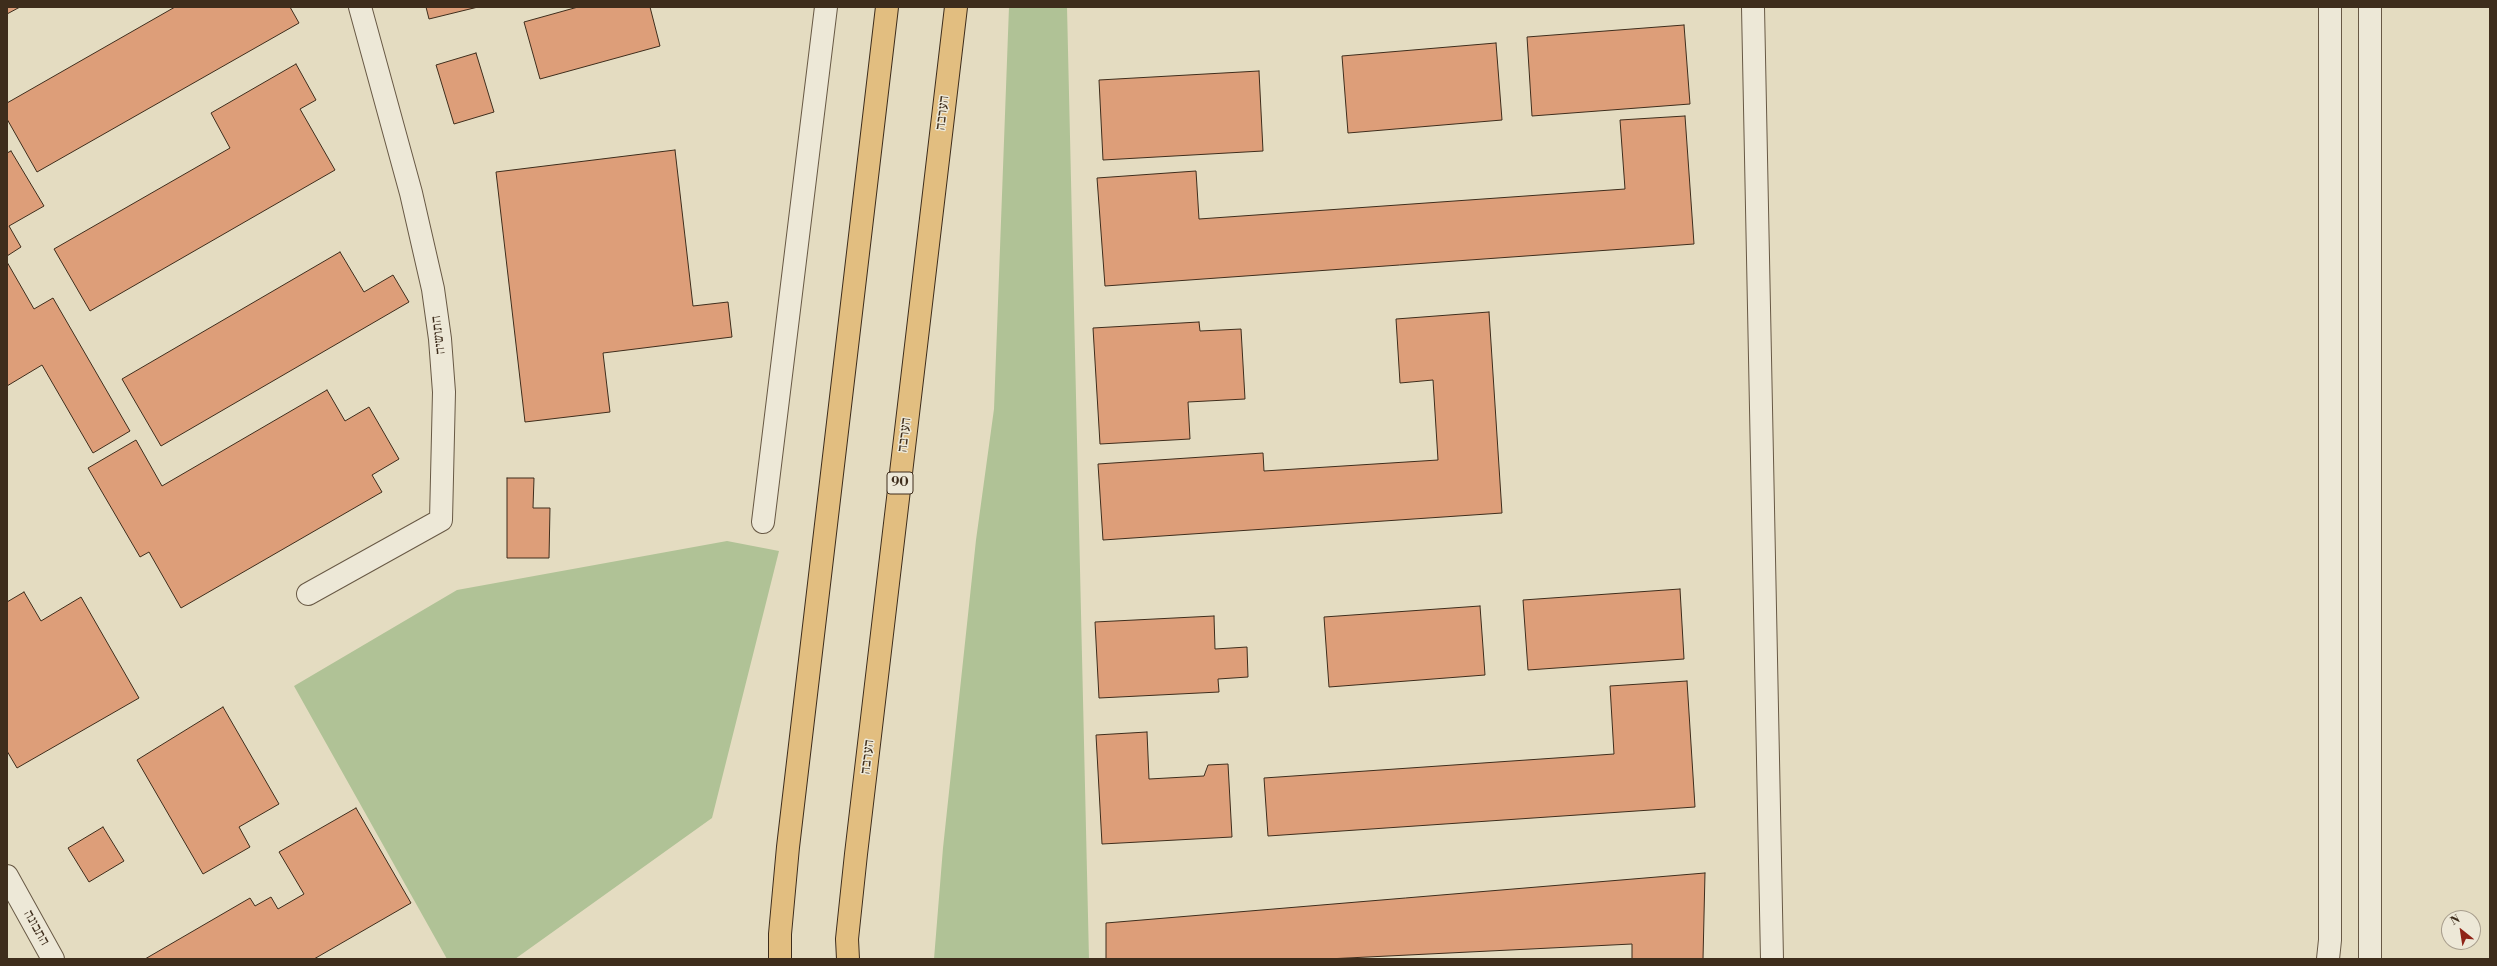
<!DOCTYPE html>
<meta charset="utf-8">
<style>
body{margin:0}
#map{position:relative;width:2497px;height:966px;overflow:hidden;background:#e4dcc1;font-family:"Libre Bodoni",serif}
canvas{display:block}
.frame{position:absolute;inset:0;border:8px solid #3e2d1c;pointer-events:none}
.north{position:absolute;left:2441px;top:910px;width:40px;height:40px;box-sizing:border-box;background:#ede8d7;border:1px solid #a79d8c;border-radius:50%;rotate:330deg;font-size:11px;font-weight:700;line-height:16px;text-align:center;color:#3e2d1c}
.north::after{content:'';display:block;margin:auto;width:14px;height:18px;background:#8f2418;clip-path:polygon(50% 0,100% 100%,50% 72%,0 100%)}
</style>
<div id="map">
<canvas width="2497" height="966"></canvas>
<div class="frame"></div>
<div class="north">N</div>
</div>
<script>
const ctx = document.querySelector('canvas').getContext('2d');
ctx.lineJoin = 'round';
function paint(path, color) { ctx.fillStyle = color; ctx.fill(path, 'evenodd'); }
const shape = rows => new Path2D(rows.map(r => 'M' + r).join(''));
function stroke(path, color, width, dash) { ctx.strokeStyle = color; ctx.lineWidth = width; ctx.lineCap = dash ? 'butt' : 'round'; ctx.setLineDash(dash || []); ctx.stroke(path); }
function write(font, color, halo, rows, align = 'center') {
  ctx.font = font + ' "Libre Bodoni","Frank Ruhl Libre",serif'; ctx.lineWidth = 3; ctx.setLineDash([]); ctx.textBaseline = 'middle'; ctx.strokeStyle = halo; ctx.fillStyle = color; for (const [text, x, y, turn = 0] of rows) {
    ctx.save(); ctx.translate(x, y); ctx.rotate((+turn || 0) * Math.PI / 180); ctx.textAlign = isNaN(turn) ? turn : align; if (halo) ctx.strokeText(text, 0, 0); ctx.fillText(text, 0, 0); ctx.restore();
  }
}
paint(shape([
 [1009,7,1067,7,1089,959,934,959,943,848,976,540,994,409],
 [727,541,779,551,712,818,515,959,447,959,294,686,457,590]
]), '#b0c296');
const building = shape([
 [7,7,20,7,7,14,7,7],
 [175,7,290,7,299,23,37,172,7,119,7,103,175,7],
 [426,7,478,7,429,19,426,7],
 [578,7,650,7,660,46,540,79,524,22,578,7],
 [1684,25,1690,104,1532,116,1527,37,1684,25],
 [1496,43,1502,120,1348,133,1342,56,1496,43],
 [476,53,494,112,454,124,436,65,476,53],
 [296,64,316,100,300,109,335,170,90,311,54,249,230,148,211,113,296,64],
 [1259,71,1263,151,1103,160,1099,80,1259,71],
 [1685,116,1694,244,1105,286,1097,178,1196,171,1199,219,1625,189,1620,120,1685,116],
 [675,150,693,306,728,302,732,337,603,353,610,412,525,422,496,172,675,150],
 [11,151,44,206,9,226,21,247,7,256,7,153,11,151],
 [340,252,364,292,393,275,409,302,161,446,122,379,340,252],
 [7,262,34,309,53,298,130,431,93,453,42,365,7,386,7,262],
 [1489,312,1502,513,1103,540,1098,464,1263,453,1264,471,1438,460,1433,380,1400,383,1396,319,1489,312],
 [1199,322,1200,331,1241,329,1245,399,1188,402,1190,439,1100,444,1093,328,1199,322],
 [327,390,345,421,369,407,399,459,372,475,382,492,181,608,149,552,140,557,88,468,136,440,162,486,327,390],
 [507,478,534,478,533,508,550,508,549,558,507,558,507,478],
 [1680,589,1684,659,1528,670,1523,600,1680,589],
 [24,592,41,621,81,597,139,698,17,768,7,751,7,602,24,592],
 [1480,606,1485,675,1329,687,1324,617,1480,606],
 [1214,616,1215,649,1247,647,1248,677,1218,679,1219,692,1099,698,1095,622,1214,616],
 [1687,681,1695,807,1268,836,1264,778,1614,754,1610,686,1687,681],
 [223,707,279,804,239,827,250,847,203,874,137,760,223,707],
 [1147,732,1149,779,1204,776,1208,765,1228,764,1232,837,1102,844,1096,735,1147,732],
 [356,808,411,903,314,959,145,959,250,898,255,906,271,897,278,909,304,894,279,852,356,808],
 [103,827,124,861,89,882,68,848,103,827],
 [1705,873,1703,959,1632,959,1632,944,1327,959,1106,959,1106,923,1705,873]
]);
paint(building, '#dd9e79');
stroke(building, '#3e2d1c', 1);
const service = shape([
 [763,522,826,7]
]);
const minor = shape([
 [1753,7,1772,959],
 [308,594,441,520,444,392,440,339,433,289,411,193,360,7],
 [7,876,53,959]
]);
const tertiary = shape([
 [2328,959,2330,940,2330,7],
 [2370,959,2370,7]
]);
const trunk = shape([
 [780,959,780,934,788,847,887,7],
 [848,959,847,939,856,854,956,7]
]);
stroke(service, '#685945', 24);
stroke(minor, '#685945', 24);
stroke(tertiary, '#685945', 24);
stroke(trunk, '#3e2d1c', 24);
stroke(service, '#ede8d7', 22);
stroke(minor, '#ede8d7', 22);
stroke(tertiary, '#ede8d7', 22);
stroke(trunk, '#e2be80', 22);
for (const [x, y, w] of [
 [900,483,26]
]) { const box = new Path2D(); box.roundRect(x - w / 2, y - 11, w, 22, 3); ctx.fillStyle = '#ede8d7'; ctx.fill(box); stroke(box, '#3e2d1c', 1); }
write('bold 13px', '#3e2d1c', null, [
 ["90",900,483]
]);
write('14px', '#3e2d1c', '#ede8d7', [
 ["הערבה",943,113,-83],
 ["התושיה",439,335,-97],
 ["הערבה",905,435,-83],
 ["הערבה",868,757,-83],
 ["התבונה",36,928,61]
]);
</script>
